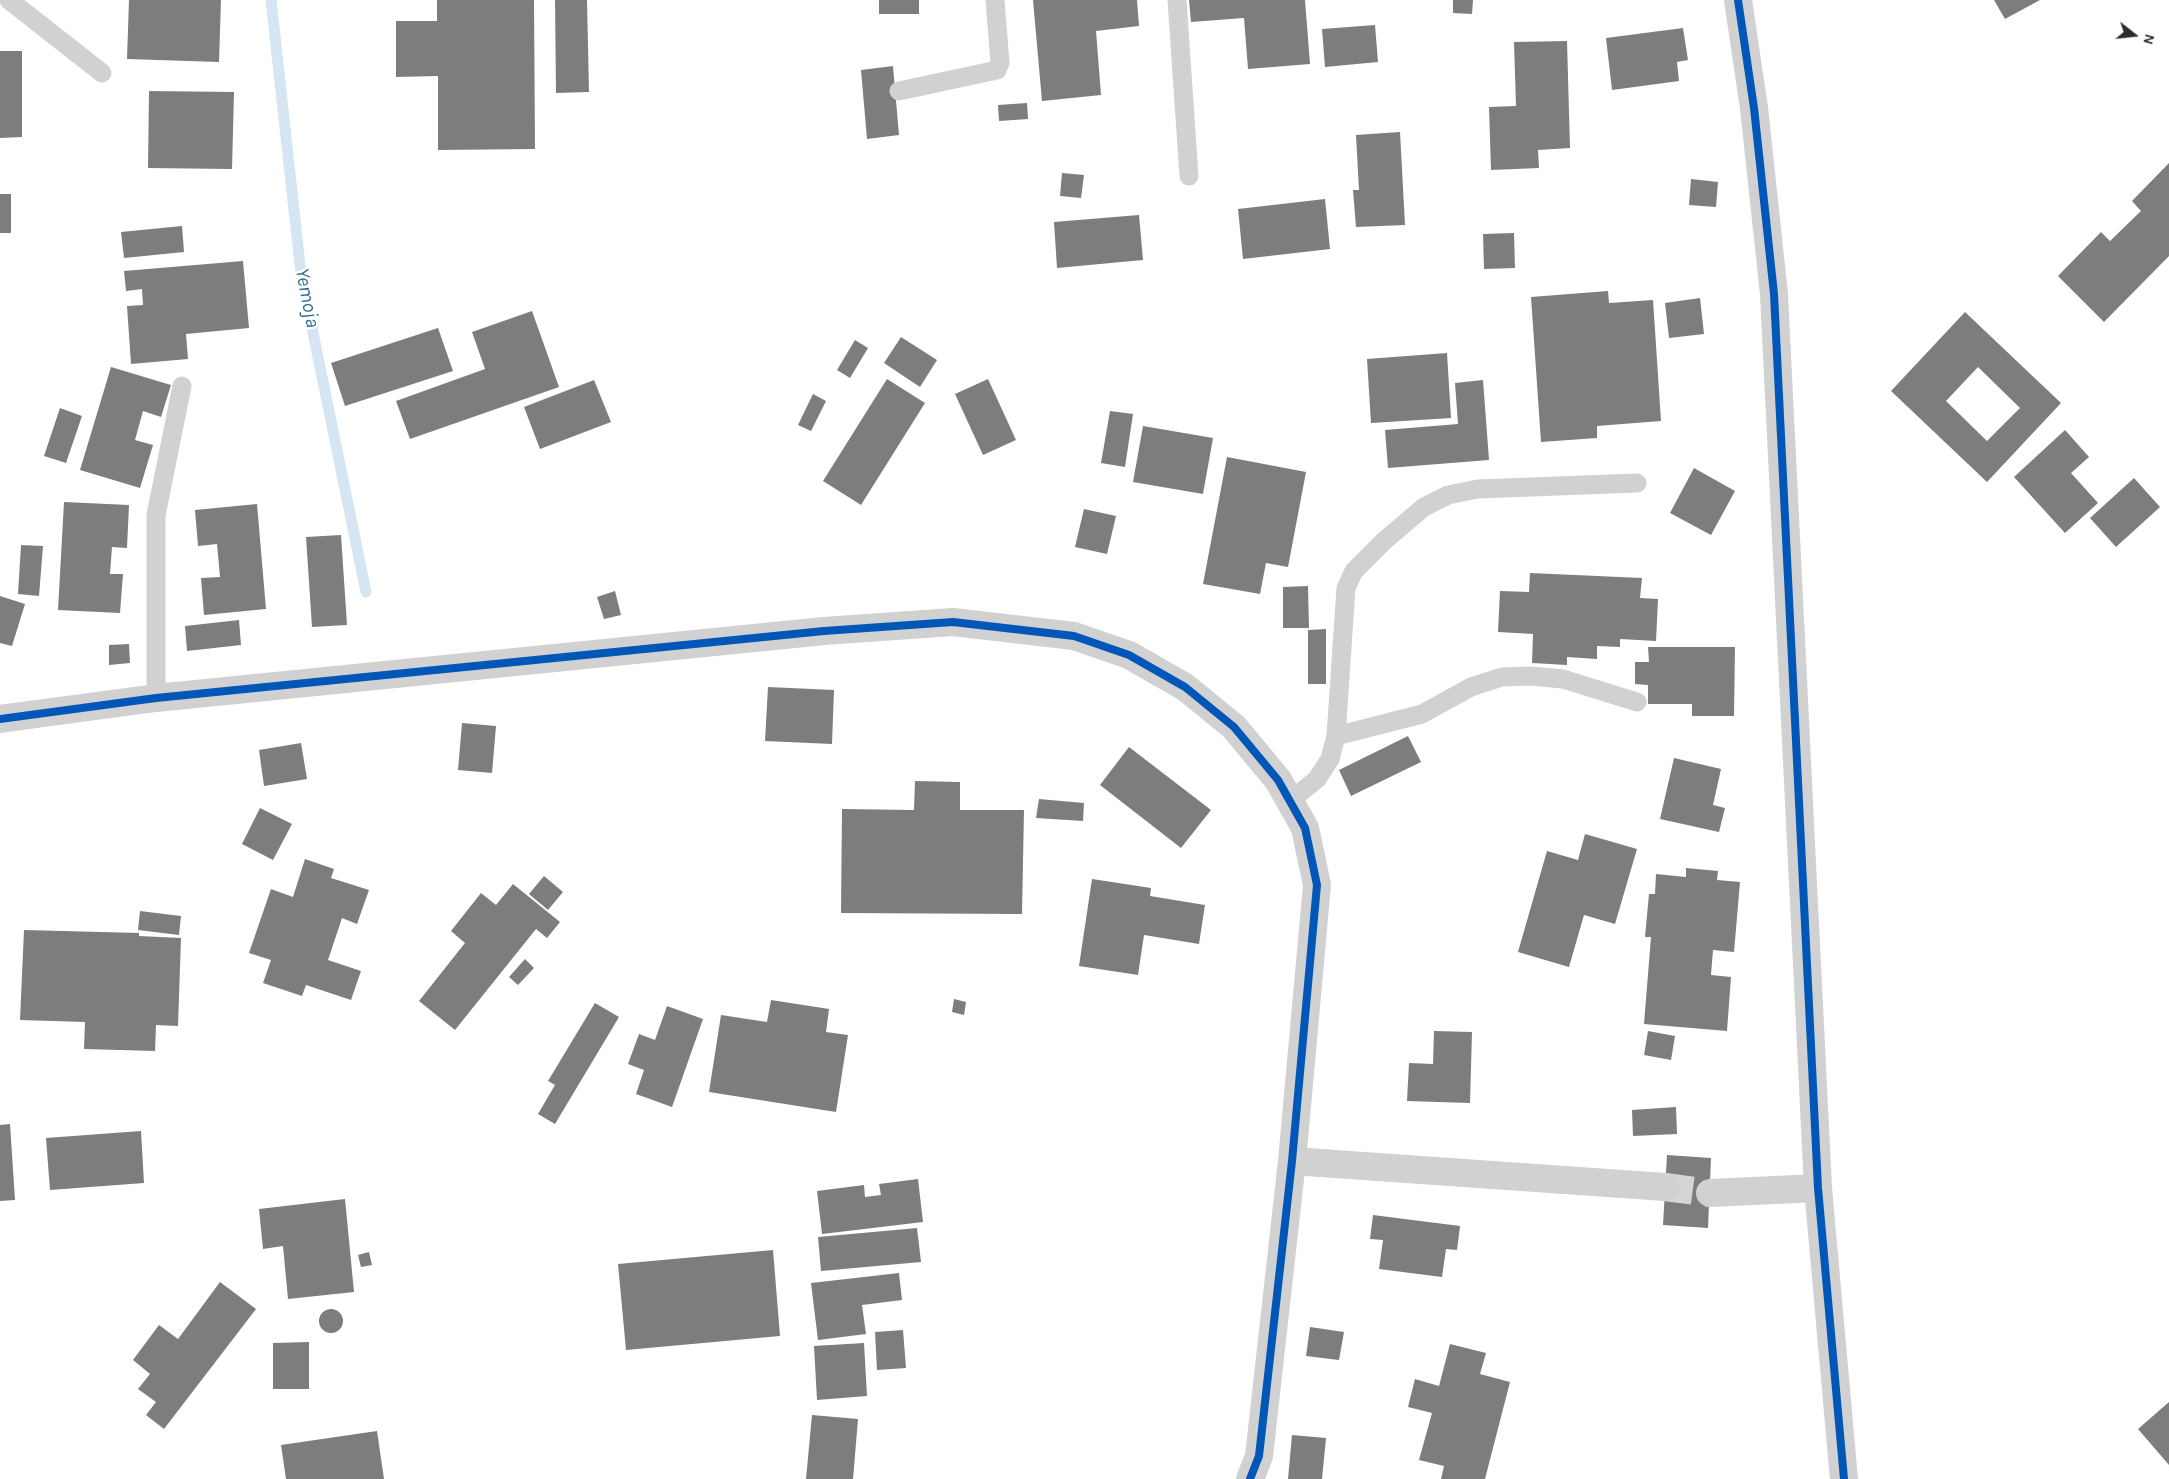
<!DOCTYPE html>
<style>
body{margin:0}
#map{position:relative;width:2169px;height:1479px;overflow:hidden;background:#fff;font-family:Karla,sans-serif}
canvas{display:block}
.north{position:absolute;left:2109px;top:10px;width:50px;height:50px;-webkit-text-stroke:4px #fff;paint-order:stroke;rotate:106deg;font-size:14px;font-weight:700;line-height:20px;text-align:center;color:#2c2c2c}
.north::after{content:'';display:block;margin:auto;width:18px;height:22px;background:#2c2c2c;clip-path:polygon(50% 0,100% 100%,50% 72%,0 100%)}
</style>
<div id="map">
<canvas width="2169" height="1479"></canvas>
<div class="north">N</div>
</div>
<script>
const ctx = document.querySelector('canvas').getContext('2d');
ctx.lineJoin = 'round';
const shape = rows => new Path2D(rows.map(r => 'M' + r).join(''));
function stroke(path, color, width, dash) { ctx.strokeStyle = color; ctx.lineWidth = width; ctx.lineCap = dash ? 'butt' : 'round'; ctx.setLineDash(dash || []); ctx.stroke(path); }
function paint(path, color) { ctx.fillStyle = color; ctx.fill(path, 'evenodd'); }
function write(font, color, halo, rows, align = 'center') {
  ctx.font = font + ' Karla,sans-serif'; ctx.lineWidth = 5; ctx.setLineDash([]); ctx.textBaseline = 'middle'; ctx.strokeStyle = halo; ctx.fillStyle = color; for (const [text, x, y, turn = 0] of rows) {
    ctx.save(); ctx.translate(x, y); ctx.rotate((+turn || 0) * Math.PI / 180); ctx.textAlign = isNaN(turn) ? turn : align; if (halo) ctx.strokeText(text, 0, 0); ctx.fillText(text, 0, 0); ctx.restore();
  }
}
stroke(shape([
 [271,0,301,274,366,592]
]), '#d5e6f2', 11);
paint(shape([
 [129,0,221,0,219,62,127,59],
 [437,0,534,0,535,149,438,150,438,76,396,77,396,21,437,21],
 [555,0,587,0,589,92,556,93],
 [879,0,919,0,919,14,879,14],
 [1033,0,1137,0,1139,26,1096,31,1101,95,1042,101],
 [1189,0,1305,0,1310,64,1248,69,1244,18,1191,22],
 [1453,0,1473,0,1472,14,1453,13],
 [1994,0,2040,0,2005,19],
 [1375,25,1378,62,1325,67,1322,29],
 [1683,28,1688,60,1677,62,1679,81,1612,90,1606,38],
 [1567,41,1570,148,1538,150,1539,168,1491,170,1489,107,1516,106,1514,42],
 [0,51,22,51,22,137,0,138],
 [893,66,899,135,867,139,861,70],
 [149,91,234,92,232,169,148,168],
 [1027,103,1028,119,999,121,998,105],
 [1400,132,1405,225,1356,227,1353,190,1359,190,1356,135],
 [2169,163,2169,256,2104,322,2058,276,2101,232,2110,241,2141,211,2132,201],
 [1062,173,1084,175,1081,198,1060,196],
 [1691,179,1718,182,1716,207,1689,205],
 [0,194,11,194,11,233,0,233],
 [1325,199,1330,249,1243,259,1238,209],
 [1139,215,1143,260,1057,268,1054,222],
 [182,226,184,252,124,258,121,232],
 [1514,233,1515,268,1484,269,1483,234],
 [243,261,249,328,186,334,188,359,131,364,127,306,143,305,142,289,126,291,124,271],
 [1608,291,1609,303,1653,300,1661,421,1597,426,1597,438,1541,442,1531,297],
 [1700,298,1704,334,1669,338,1665,303],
 [532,311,559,387,410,439,396,401,485,369,472,332],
 [1965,312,2061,403,1987,482,1891,391],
 [1978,367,2020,408,1987,441,1946,401],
 [438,328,453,371,345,406,331,363],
 [901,337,937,360,920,387,884,363],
 [855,340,868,348,850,378,837,370],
 [1447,353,1451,418,1371,423,1367,359],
 [111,367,171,385,161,417,143,411,135,440,153,445,140,488,80,470],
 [887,379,925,403,861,505,823,481],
 [988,379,1016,440,983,455,955,394],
 [594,380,611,422,540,449,524,407],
 [1483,380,1489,460,1388,468,1385,430,1458,424,1455,383],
 [813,394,826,401,811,431,798,425],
 [60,408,82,416,66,463,44,456],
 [1110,411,1133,414,1125,467,1101,463],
 [1143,426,1213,438,1203,494,1133,482],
 [2065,430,2089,457,2071,473,2098,503,2065,533,2014,477],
 [1227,457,1306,472,1288,567,1266,563,1260,594,1203,584],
 [1694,468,1735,491,1711,535,1670,513],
 [2134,478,2160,507,2116,547,2090,518],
 [64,502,129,505,127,548,112,547,110,574,123,574,120,613,58,610],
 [257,504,266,609,204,615,201,578,220,577,217,544,198,546,195,510],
 [1084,509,1116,516,1107,554,1075,547],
 [341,535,347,625,312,627,306,537],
 [21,545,43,546,39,596,18,594],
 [1530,573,1642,578,1640,598,1658,599,1656,641,1620,639,1620,647,1597,646,1597,659,1567,657,1567,665,1532,663,1533,634,1498,632,1500,591,1529,592],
 [1308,586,1309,628,1283,628,1283,587],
 [615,591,621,615,604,619,597,597],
 [0,596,25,604,12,646,0,643],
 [239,620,241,645,187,651,185,626],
 [1326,629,1326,684,1308,684,1308,630],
 [129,644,130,663,109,665,109,645],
 [1648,647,1735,647,1734,716,1692,716,1692,704,1648,704,1648,685,1635,684,1635,662,1649,662],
 [768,687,834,690,832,744,765,741],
 [462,723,496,726,492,773,458,770],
 [1408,736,1421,762,1351,796,1339,770],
 [301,743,307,779,264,786,259,750],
 [1129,747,1211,810,1181,848,1100,785],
 [1674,758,1721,769,1713,805,1725,808,1719,832,1660,819],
 [915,781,960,782,960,810,1024,810,1022,914,841,913,842,809,914,810],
 [1039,799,1084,803,1083,821,1036,818],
 [260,808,292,824,273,860,242,844],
 [1585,834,1637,849,1615,924,1584,915,1569,967,1518,952,1547,851,1578,860],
 [305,859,334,869,331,878,369,890,357,924,342,918,328,960,361,971,351,1000,306,985,302,996,263,983,271,960,249,953,271,889,293,897],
 [1686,868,1718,871,1717,880,1740,882,1734,952,1713,950,1711,975,1731,977,1727,1031,1644,1024,1651,937,1645,937,1649,894,1655,894,1656,874,1686,877],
 [544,876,563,892,548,910,529,894],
 [1092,879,1151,888,1150,896,1205,905,1199,944,1144,935,1138,975,1079,966],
 [513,884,560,922,547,938,536,929,455,1030,419,1001,465,943,451,931,481,893,496,905],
 [140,911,181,916,179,935,138,930],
 [24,930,139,933,139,936,181,938,178,1026,156,1025,155,1051,84,1049,85,1022,20,1020],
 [525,959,534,968,518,985,509,977],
 [954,999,966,1002,964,1015,952,1012],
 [771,1000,829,1009,826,1032,848,1035,836,1112,709,1092,721,1015,767,1022],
 [595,1003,619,1017,555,1124,538,1114,555,1085,548,1081],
 [667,1006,703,1019,672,1107,636,1094,644,1070,628,1064,639,1034,655,1040],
 [1434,1031,1472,1032,1470,1103,1407,1101,1409,1063,1433,1064],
 [1648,1031,1675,1036,1671,1060,1644,1055],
 [1676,1107,1677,1134,1633,1136,1632,1110],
 [10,1124,15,1200,0,1201,0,1125],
 [141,1131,144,1183,50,1190,46,1138],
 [1667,1155,1711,1158,1708,1228,1663,1225],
 [918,1179,923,1222,822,1234,817,1191,864,1185,865,1197,881,1195,879,1184],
 [345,1199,354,1292,288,1299,283,1246,263,1249,259,1209],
 [1373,1215,1460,1226,1457,1250,1446,1249,1442,1277,1379,1269,1383,1240,1370,1239],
 [917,1228,921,1262,821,1271,818,1237],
 [773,1250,780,1336,626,1350,618,1264],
 [369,1252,372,1265,361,1267,358,1255],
 [899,1273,902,1300,862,1305,866,1334,818,1340,811,1283],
 [220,1282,256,1309,164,1429,146,1415,156,1402,138,1389,150,1374,133,1360,159,1325,178,1339],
 '319 1321a12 12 0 1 1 24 0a12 12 0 1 1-24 0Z',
 [1310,1327,1344,1332,1339,1360,1306,1356],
 [903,1330,906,1368,877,1370,875,1332],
 [309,1342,309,1389,273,1389,273,1343],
 [864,1343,867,1396,817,1400,814,1346],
 [1450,1344,1486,1353,1480,1374,1510,1382,1485,1479,1441,1479,1444,1466,1419,1460,1432,1413,1408,1407,1415,1379,1439,1386],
 [2169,1402,2169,1465,2138,1429],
 [812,1415,858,1419,853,1479,806,1479],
 [377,1431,384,1479,286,1479,281,1445],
 [1292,1435,1326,1438,1322,1479,1288,1479]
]), '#7d7d7d');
stroke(shape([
 [1665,1187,1710,1193]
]), '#d5d5d5', 28, [28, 14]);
stroke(shape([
 [9,0,102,73],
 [1177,0,1189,176],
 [899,91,997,70,1000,63,995,0],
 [156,698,156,515,182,386],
 [1336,736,1422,714,1471,687,1502,677,1530,676,1563,679,1637,702],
 [1290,801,1317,779,1330,759,1336,736,1346,588,1354,571,1384,541,1424,507,1448,495,1478,489,1637,483]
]), '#d1d1d1', 19);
stroke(shape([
 [1738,0,1754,108,1774,294,1818,1188,1844,1479],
 [0,719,156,698,824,631,953,622,1074,636,1129,655,1185,687,1234,727,1278,780,1305,828,1317,885,1292,1161,1259,1456,1250,1479],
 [1292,1161,1665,1187],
 [1710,1193,1818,1188]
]), '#d1d1d1', 28);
stroke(shape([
 [1738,0,1754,108,1774,294,1818,1188,1844,1479],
 [0,719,156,698,824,631,953,622,1074,636,1129,655,1185,687,1234,727,1278,780,1305,828,1317,885,1292,1161,1259,1456,1250,1479]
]), '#0057b8', 8);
write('italic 20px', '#366e93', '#fff', [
 ["Yemoja",307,298,79]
]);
</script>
